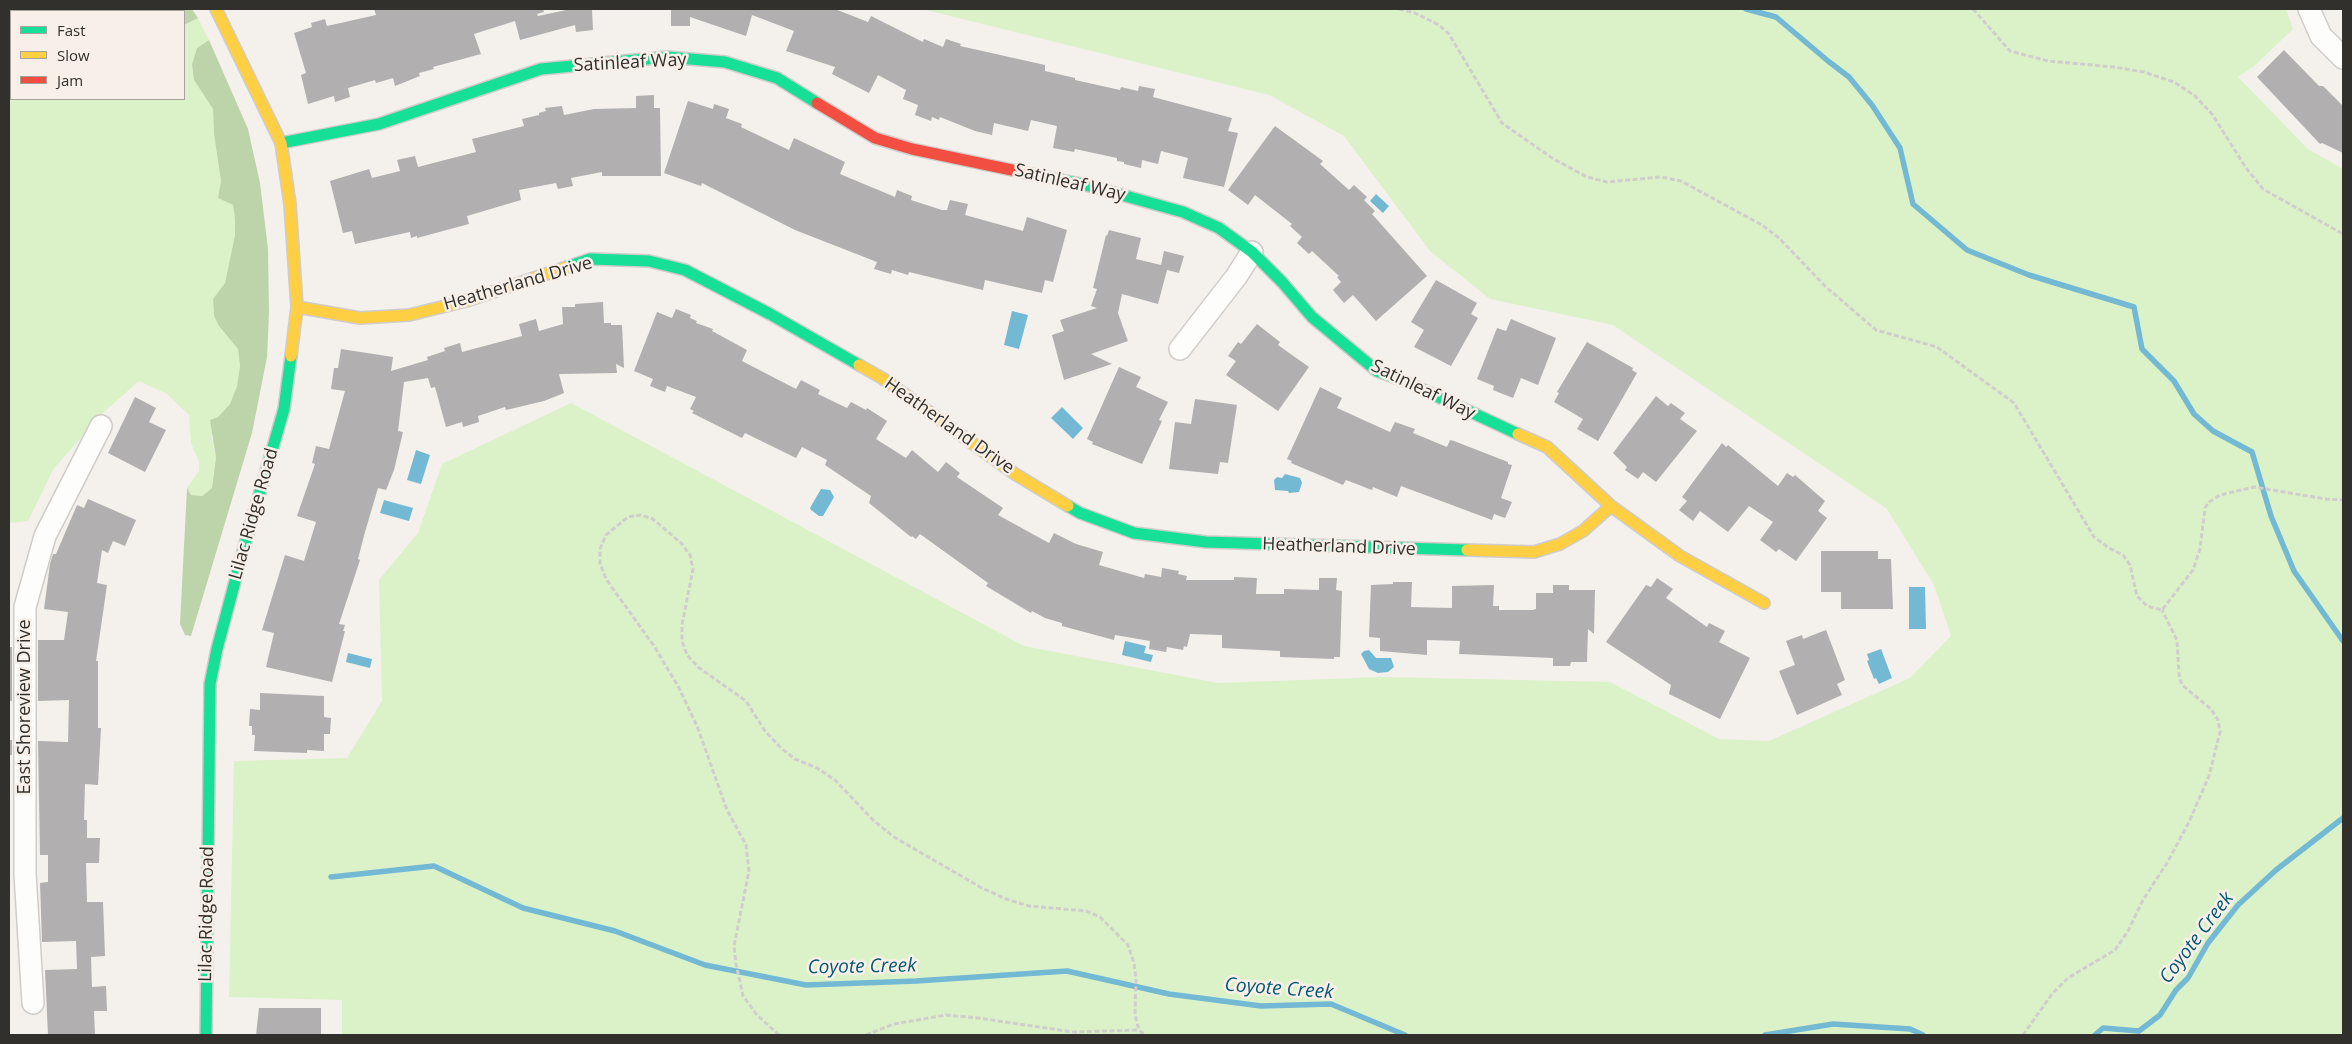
<!DOCTYPE html>
<style>
body{margin:0}
#map{position:relative;width:2352px;height:1044px;overflow:hidden;background:#f4f0ec;font-family:"Open Sans",sans-serif}
canvas{display:block}
.frame{position:absolute;inset:0;border:10px solid #32302c;pointer-events:none}
.legend{position:absolute;left:10px;top:10px;width:175px;height:90px;box-sizing:border-box;background:#f8f0e8;border:1px solid #a9a39d;margin:0;padding:6px 9px;list-style:none;font-size:15px;color:#32302c}
.legend li{display:flex;align-items:center;gap:10px;height:25px}
.legend b{width:25px;border:1px solid #a9a39d}
</style>
<div id="map">
<canvas width="2352" height="1044"></canvas>
<div class="frame"></div>
<ul class="legend">
<li><b style="height:6px;background:#16e098"></b>Fast</li>
<li><b style="height:6px;background:#ffcf43"></b>Slow</li>
<li><b style="height:6px;background:#f24e42"></b>Jam</li>
</ul>
</div>
<script>
const ctx = document.querySelector('canvas').getContext('2d');
ctx.lineJoin = 'round';
function paint(path, color) { ctx.fillStyle = color; ctx.fill(path, 'evenodd'); }
const shape = rows => new Path2D(rows.map(r => 'M' + r).join(''));
function stroke(path, color, width, dash) { ctx.strokeStyle = color; ctx.lineWidth = width; ctx.lineCap = dash ? 'butt' : 'round'; ctx.setLineDash(dash || []); ctx.stroke(path); }
function write(font, color, halo, rows, align = 'center') {
  ctx.font = font + ' "Open Sans",sans-serif'; ctx.lineWidth = 5; ctx.setLineDash([]); ctx.textBaseline = 'middle'; ctx.strokeStyle = halo; ctx.fillStyle = color; for (const [text, x, y, turn = 0] of rows) {
    ctx.save(); ctx.translate(x, y); ctx.rotate((+turn || 0) * Math.PI / 180); ctx.textAlign = isNaN(turn) ? turn : align; if (halo) ctx.strokeText(text, 0, 0); ctx.fillText(text, 0, 0); ctx.restore();
  }
}
paint(shape([
 [9,9,158,9,159,11,11,11,11,99,184,99,184,25,198,18,209,40,197,48,192,64,194,80,213,108,214,134,221,181,218,198,233,205,235,219,235,235,225,283,213,299,214,316,219,326,238,349,240,366,237,386,230,404,218,417,211,436,216,458,212,488,202,496,190,495,187,488,199,471,199,462,191,443,189,415,167,394,139,381,103,413,54,468,28,521,9,523],
 [922,9,2286,9,2293,29,2253,67,2238,77,2308,149,2343,169,2343,1035,342,1035,342,1000,229,997,234,761,347,758,382,701,379,580,418,533,442,464,571,403,1024,646,1218,683,1384,677,1610,682,1719,739,1769,741,1910,678,1951,636,1934,585,1887,509,1613,325,1490,299,1430,251,1344,136,1269,95]
]), '#dbf2c8');
paint(shape([
 [158,9,192,9,198,18,184,25,184,11,159,11],
 [209,40,248,129,260,183,268,249,269,312,267,357,252,433,191,636,185,635,180,624,187,488,191,495,202,496,212,488,216,458,210,420,218,417,230,404,237,386,240,366,238,349,219,326,214,316,213,299,225,283,235,235,235,219,233,205,218,198,221,181,214,134,213,109,194,80,192,64,197,48]
]), '#bdd3a9');
paint(shape([
 [1376,194,1389,206,1383,213,1370,201],
 [1012,311,1028,315,1019,349,1004,345],
 [1062,407,1083,428,1073,439,1051,418],
 [416,450,430,455,421,484,407,480],
 [1285,474,1300,478,1302,483,1299,492,1289,493,1288,491,1275,490,1274,480,1277,477,1282,478],
 [821,489,830,490,834,497,823,516,819,516,811,510,810,508],
 [384,500,413,508,409,521,380,513],
 [1909,587,1925,587,1926,629,1909,629],
 [1125,641,1146,646,1144,653,1153,655,1151,662,1122,655],
 [1881,649,1892,678,1879,684,1876,678,1874,679,1867,661,1869,660,1867,654],
 [1369,650,1376,658,1391,658,1394,667,1388,672,1378,673,1369,669,1361,654,1364,651],
 [348,653,372,659,370,668,346,662]
]), '#74b9d4');
stroke(shape([
 [1746,9,1776,17,1828,61,1849,77,1872,105,1900,148,1913,204,1967,250,2029,275,2134,307,2142,349,2174,381,2194,414,2213,431,2252,452,2271,516,2294,571,2343,641],
 [331,877,434,866,523,908,615,931,705,965,806,985,916,981,1067,971,1169,994,1261,1006,1331,1004,1405,1035],
 [1765,1035,1833,1024,1910,1029,1923,1035],
 [2095,1035,2103,1028,2139,1031,2160,1015,2176,990,2188,978,2208,943,2238,905,2276,870,2343,818]
]), '#74b9d4', 5.5);
paint(shape([
 [374,9,543,9,544,12,537,14,538,16,571,9,592,9,593,30,576,32,575,25,520,40,515,21,474,34,481,54,433,67,434,69,419,73,420,76,395,86,393,78,376,83,375,80,348,88,350,97,335,102,334,96,308,104,301,75,306,73,294,33,312,27,311,23,325,19,327,26,376,15],
 [671,9,835,9,868,22,871,16,923,42,924,39,943,47,946,39,961,44,960,46,1045,65,1045,71,1075,78,1075,80,1120,90,1121,87,1138,91,1139,86,1155,89,1153,97,1232,118,1228,131,1238,133,1224,187,1183,178,1188,158,1161,151,1158,164,1142,160,1141,168,1124,164,1124,162,1117,161,1117,158,1075,149,1074,152,1053,148,1057,126,1031,120,1028,131,994,123,992,135,975,131,940,117,939,120,932,117,931,121,915,115,918,105,903,99,906,90,878,75,869,93,832,74,835,67,786,51,794,31,752,15,746,36,690,17,690,26,671,26],
 [2284,50,2319,86,2323,86,2343,106,2343,153,2322,143,2320,144,2257,77],
 [654,95,654,108,660,108,661,176,602,176,602,172,571,178,573,186,558,189,556,183,519,190,521,200,467,216,469,224,417,238,417,236,411,238,410,232,355,244,352,231,343,233,330,181,369,169,372,178,400,171,397,160,415,156,418,167,476,152,472,139,524,126,522,119,539,115,539,113,546,111,545,108,562,106,564,115,594,109,636,108,636,96],
 [688,101,713,109,714,104,729,109,726,118,742,124,741,127,789,150,794,138,845,162,840,174,895,197,897,190,912,196,911,200,942,210,947,210,950,200,968,204,965,215,1023,231,1027,217,1067,230,1053,282,1045,280,1042,293,985,280,983,290,909,272,908,275,892,270,891,274,874,269,877,262,795,230,702,183,701,186,664,173],
 [1275,126,1323,161,1320,164,1349,190,1354,185,1367,197,1364,200,1375,211,1372,214,1427,276,1376,321,1353,295,1344,303,1333,290,1341,282,1337,277,1339,276,1312,251,1309,254,1297,243,1302,237,1290,226,1292,224,1255,195,1248,205,1228,190],
 [1109,230,1141,238,1136,259,1161,265,1164,251,1184,256,1179,273,1167,270,1158,304,1122,294,1118,313,1128,341,1091,354,1112,364,1064,380,1052,335,1064,331,1060,320,1097,308,1091,306,1097,289,1093,288,1106,235,1107,236],
 [1436,280,1477,303,1471,314,1478,318,1451,366,1414,347,1424,330,1411,322],
 [603,302,604,323,611,323,611,325,622,325,624,368,616,364,617,373,559,374,564,393,544,401,506,410,505,407,478,416,479,422,463,427,462,422,446,427,435,387,431,388,428,378,404,382,398,431,403,432,394,470,386,490,378,488,365,532,358,559,360,560,339,624,345,625,343,631,345,631,332,682,266,667,274,633,262,630,285,555,304,561,316,522,297,516,315,464,312,463,316,446,329,449,345,391,331,389,334,368,338,368,341,349,393,357,391,371,428,360,427,357,445,351,444,348,460,343,462,352,522,336,519,324,536,319,539,331,563,324,562,307,575,307,575,304],
 [676,309,691,315,690,318,697,321,696,323,713,329,712,331,747,350,742,361,796,389,801,380,820,390,818,394,847,408,851,402,866,410,867,408,887,421,876,439,906,458,912,450,938,472,946,462,960,473,957,477,1003,508,998,515,1049,543,1054,533,1076,544,1103,552,1099,565,1144,578,1145,574,1161,577,1162,568,1179,571,1178,574,1187,576,1186,580,1234,580,1234,577,1257,578,1256,594,1284,594,1284,589,1319,590,1319,578,1337,578,1336,590,1342,591,1340,657,1334,657,1334,659,1280,657,1280,651,1222,648,1222,635,1190,634,1187,647,1184,646,1183,650,1167,647,1166,652,1149,649,1150,641,1115,635,1114,640,1062,626,1062,623,1045,618,1032,611,1031,613,986,586,988,583,920,534,916,539,912,536,911,537,869,503,871,496,825,465,827,460,802,447,796,458,745,433,742,438,692,413,694,411,690,409,696,397,667,386,665,392,650,386,653,379,634,371,657,312,672,318],
 [1511,319,1556,338,1538,385,1521,378,1513,398,1493,390,1494,386,1477,379,1497,328,1506,331],
 [1257,324,1280,342,1278,345,1309,367,1278,411,1226,375,1236,361,1228,356,1238,342,1241,344],
 [1587,342,1633,368,1632,370,1637,373,1598,441,1577,429,1583,419,1554,402,1559,393,1557,392],
 [1119,367,1141,377,1136,387,1168,402,1159,420,1162,421,1142,464,1092,444,1093,442,1087,439],
 [1320,387,1342,398,1337,408,1390,432,1395,422,1415,429,1413,433,1447,447,1450,440,1454,441,1508,462,1508,464,1512,465,1501,498,1512,502,1505,518,1494,514,1492,520,1401,486,1397,497,1373,487,1372,490,1346,480,1343,485,1291,463,1292,461,1287,459],
 [1656,396,1668,406,1671,403,1685,413,1680,419,1697,431,1656,482,1643,472,1638,479,1625,470,1627,467,1613,453],
 [135,397,156,408,149,422,166,430,145,472,108,453],
 [1195,399,1237,405,1228,463,1220,462,1218,474,1169,469,1175,422,1191,424],
 [1722,443,1726,447,1728,445,1778,486,1787,473,1793,477,1795,475,1825,501,1818,511,1827,518,1796,561,1779,549,1776,552,1760,540,1773,522,1749,506,1728,532,1700,511,1693,521,1679,510,1687,501,1682,497],
 [88,499,136,520,125,546,113,541,108,553,102,550,97,583,107,585,96,661,98,661,98,728,101,728,98,785,85,784,84,820,87,820,87,838,100,838,99,863,86,863,87,902,103,902,105,956,91,957,92,987,106,986,107,1011,94,1011,95,1035,48,1035,45,970,77,969,76,941,42,942,40,883,48,882,48,855,40,855,38,741,68,742,69,700,38,701,38,640,64,640,68,612,44,609,50,564,53,554,56,554,77,505,84,508],
 [1821,551,1878,551,1878,559,1891,559,1893,609,1841,609,1841,592,1821,592],
 [1657,578,1673,589,1666,598,1707,627,1709,623,1725,631,1719,642,1750,658,1720,719,1669,694,1671,685,1606,642,1646,585,1651,587],
 [1393,582,1412,582,1411,607,1452,608,1452,586,1494,585,1493,606,1499,606,1499,610,1533,610,1536,609,1536,593,1553,593,1553,585,1569,585,1569,590,1595,590,1594,634,1588,629,1587,662,1571,662,1570,666,1553,666,1553,658,1459,654,1460,641,1427,640,1427,655,1380,651,1380,638,1369,637,1371,585,1393,584],
 [1826,630,1845,680,1837,684,1842,695,1797,715,1779,671,1795,665,1786,641,1802,635,1803,639],
 [9,647,12,647,12,701,9,701],
 [260,693,324,696,324,717,331,718,330,734,324,734,324,751,307,750,307,753,254,751,255,735,252,735,252,726,249,726,250,709,260,710],
 [9,740,12,740,12,755,9,755],
 [259,1008,321,1008,321,1035,256,1035]
]), '#b1afb0');
const street = shape([
 [2309,9,2321,36,2343,58],
 [1180,349,1236,277,1252,252],
 [33,1003,25,874,25,607,45,536,101,426]
]);
const fast = shape([
 [281,143,379,124,541,69,667,57,725,62,777,78,817,103],
 [1026,173,1086,185,1183,212,1219,228,1252,252,1282,282,1312,317,1377,371,1402,380,1518,434],
 [567,267,590,259,649,261,685,270,770,314,859,365],
 [1068,506,1080,513,1134,533,1206,542,1467,550],
 [206,1035,210,684,217,649,245,544,284,409,291,356]
]);
const slow = shape([
 [216,9,281,143,290,204,297,307,291,356],
 [297,307,360,318,409,315,466,301,567,267],
 [859,365,882,378,1015,474,1068,506],
 [1518,434,1547,447,1611,506,1680,556,1764,603],
 [1467,550,1534,552,1560,544,1583,531,1611,506]
]);
const jam = shape([
 [817,103,875,138,912,149,1026,173]
]);
stroke(street, '#d0ccc9', 24);
stroke(fast, '#d0ccc9', 14);
stroke(slow, '#d0ccc9', 14);
stroke(jam, '#d0ccc9', 14);
stroke(shape([
 [1399,9,1415,13,1439,25,1449,34,1502,123,1552,158,1587,177,1607,182,1661,177,1681,181,1762,225,1779,238,1825,286,1876,330,1937,347,2014,403,2094,537,2109,548,2123,555,2130,565,2137,596,2147,606,2162,610,2193,570,2200,549,2205,508,2209,502,2220,495,2254,487,2326,499,2343,500],
 [1973,9,2010,51,2048,61,2114,67,2144,72,2174,82,2195,96,2212,114,2246,168,2263,189,2343,234],
 [779,1035,757,1015,743,996,736,964,734,946,749,871,746,845,727,810,697,726,678,686,654,646,606,579,600,563,600,549,606,535,628,517,641,515,653,519,681,543,690,555,693,569,682,625,682,641,687,655,698,667,746,701,765,731,781,748,795,759,817,768,835,780,873,820,894,837,980,887,1006,899,1029,906,1086,911,1100,917,1128,945,1134,963,1136,979,1135,1015,1139,1030,1145,1035],
 [866,1035,894,1024,946,1015,978,1018,1073,1032,1139,1030],
 [2023,1035,2052,994,2068,978,2115,950,2128,931,2143,900,2167,863,2189,822,2209,776,2220,732,2218,720,2211,709,2182,685,2179,675,2177,640,2162,610]
]), '#cfcecd', 3, [5, 2.5]);
stroke(street, '#fdfdfc', 21);
stroke(fast, '#16e098', 11);
stroke(slow, '#ffcf43', 11);
stroke(jam, '#f24e42', 11);
write('18px', '#32302c', '#f8f0e8', [
 ["Satinleaf Way",630,63,-3],
 ["Satinleaf Way",1070,183,13],
 ["Heatherland Drive",518,284,-16],
 ["Satinleaf Way",1423,390,26],
 ["Heatherland Drive",949,426,35],
 ["Lilac Ridge Road",254,514,-74],
 ["Heatherland Drive",1339,547,2],
 ["East Shoreview Drive",25,707,-90],
 ["Lilac Ridge Road",207,914,-89]
]);
write('italic 19px', '#055874', '#f8f0e8', [
 ["Coyote Creek",2197,938,-53],
 ["Coyote Creek",862,967,-1],
 ["Coyote Creek",1279,989,4]
]);
</script>
